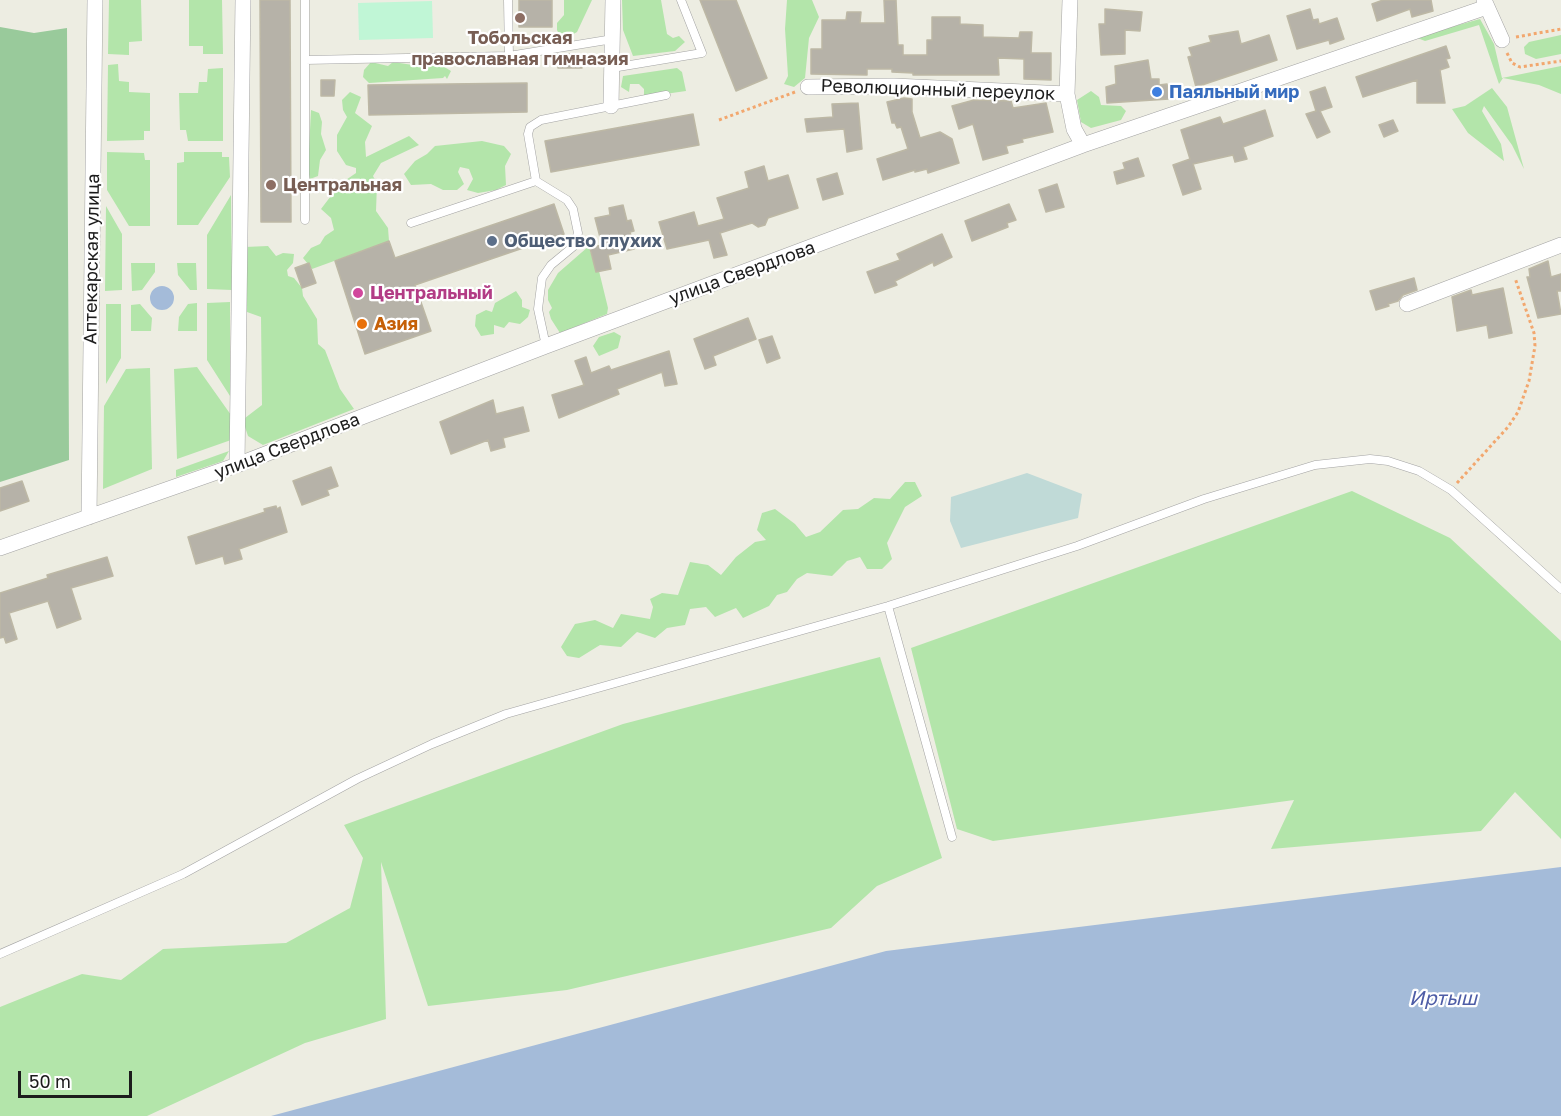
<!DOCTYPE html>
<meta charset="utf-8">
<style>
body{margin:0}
#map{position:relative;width:1561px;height:1116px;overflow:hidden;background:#edede2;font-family:"Golos Text",sans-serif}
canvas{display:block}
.scale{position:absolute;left:18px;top:1071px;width:114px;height:27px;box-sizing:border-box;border:3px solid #1c1c1c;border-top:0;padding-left:8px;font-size:18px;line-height:21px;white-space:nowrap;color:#1c1c1c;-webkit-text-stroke:4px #fff;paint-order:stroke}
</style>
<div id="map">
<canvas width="1561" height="1116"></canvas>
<div class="scale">50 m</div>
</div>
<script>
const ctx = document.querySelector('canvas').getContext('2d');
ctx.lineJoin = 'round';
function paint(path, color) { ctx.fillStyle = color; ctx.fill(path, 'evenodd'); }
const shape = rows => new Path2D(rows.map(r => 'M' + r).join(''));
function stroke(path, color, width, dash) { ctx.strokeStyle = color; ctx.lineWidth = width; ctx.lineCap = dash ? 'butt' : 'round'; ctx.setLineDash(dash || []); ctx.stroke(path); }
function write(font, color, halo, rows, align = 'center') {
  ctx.font = font + ' "Golos Text",sans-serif'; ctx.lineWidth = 4.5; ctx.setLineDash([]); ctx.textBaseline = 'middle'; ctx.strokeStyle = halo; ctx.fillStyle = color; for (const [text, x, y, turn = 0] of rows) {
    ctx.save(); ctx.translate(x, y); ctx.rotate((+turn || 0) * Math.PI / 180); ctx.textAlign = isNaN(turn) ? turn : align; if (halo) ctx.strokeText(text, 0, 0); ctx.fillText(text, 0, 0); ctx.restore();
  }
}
paint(shape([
 [109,0,141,0,142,41,129,42,129,55,108,54],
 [189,0,222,0,223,54,203,54,203,46,189,46],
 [564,0,592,0,577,32,568,37,559,35,557,30,557,23,564,15],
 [622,0,661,0,667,34,673,38,679,36,685,42,675,51,633,56,623,30],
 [787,0,812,0,819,17,809,38,805,78,794,87,784,84,788,76,785,29],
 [1480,19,1494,44,1502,78,1561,66,1561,94,1539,85,1503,78,1499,84,1479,25,1425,41,1415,37],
 [1561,35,1561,54,1536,59,1525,54,1524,47,1529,42],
 [371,62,388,66,393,62,426,67,436,62,451,71,447,79,445,76,443,78,369,83,363,77,364,70],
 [118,64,119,81,129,82,129,92,150,93,150,131,144,131,144,140,107,141,108,65],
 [223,68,223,141,188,141,186,130,180,130,179,93,198,93,199,82,207,82,208,69],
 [677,68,682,72,686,91,644,97,644,89,639,84,630,84,629,92,621,87,623,76],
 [1492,88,1507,107,1524,169,1512,145,1484,106,1482,111,1501,144,1504,161,1468,133,1452,109,1465,106],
 [1091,91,1099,97,1101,105,1121,106,1126,111,1121,120,1091,128,1081,122,1077,100],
 [350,92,361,97,355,113,372,126,365,142,366,157,409,136,419,145,381,163,373,176,377,184,376,211,388,228,389,241,312,269,303,258,311,248,320,244,325,236,334,230,331,218,321,209,340,184,356,173,356,168,346,165,337,151,337,135,347,117,343,110,342,100],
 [311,110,319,113,322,122,321,134,326,150,320,160,318,176,310,179,308,170],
 [482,141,504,146,511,154,505,166,506,185,496,190,478,193,467,190,473,179,469,169,460,167,458,172,464,184,457,190,443,190,431,184,411,185,404,174,415,161,427,154,435,146],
 [107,152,144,153,145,160,150,160,150,226,129,226,107,190],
 [184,152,222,152,222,157,229,157,230,177,198,225,177,225,177,163,184,162],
 [231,195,232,290,207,289,207,235],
 [106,206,122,234,122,290,105,291],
 [268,246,276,256,283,253,294,254,293,263,287,270,288,276,294,278,302,288,303,296,317,319,318,344,325,350,340,389,354,409,263,445,248,436,245,427,245,418,262,405,261,317,247,312,245,247],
 [589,246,596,272,599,271,608,308,607,314,560,333,551,319,549,312,552,308,548,300,548,290,558,273],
 [131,263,155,263,155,272,142,290,132,291],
 [177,263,196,263,197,290,190,290,178,275],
 [516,291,522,300,522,307,530,310,528,317,520,324,509,322,504,328,494,325,494,334,481,336,475,326,476,315,486,310,492,312,495,303],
 [230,302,230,396,207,360,207,303],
 [197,303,197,331,178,331,179,317,188,304],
 [106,304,121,304,121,358,106,384],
 [140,304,152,318,151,331,131,331,131,305],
 [614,332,621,336,618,348,599,356,593,346,599,337],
 [197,367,231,415,231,440,177,459,174,369],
 [150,368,152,469,103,489,104,406,126,369],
 [229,451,223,461,176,477,176,470],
 [905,482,915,482,922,496,905,507,887,543,892,559,882,569,867,569,860,557,847,561,832,576,807,573,797,579,787,592,777,595,769,606,743,618,736,608,715,617,706,607,690,609,685,625,667,628,655,638,637,632,621,647,600,645,579,658,567,656,561,647,575,624,595,620,613,628,621,614,650,619,653,607,650,599,662,593,678,595,690,562,708,565,721,575,736,557,755,542,766,540,757,530,762,513,775,509,795,524,806,537,820,532,843,510,858,509,874,498,890,499],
 [1352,491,1450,538,1561,641,1561,839,1515,792,1481,831,1271,849,1294,800,993,841,957,829,911,648],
 [880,657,942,858,877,886,831,928,567,990,428,1006,381,862,386,1019,305,1043,147,1116,0,1116,0,1007,82,974,121,980,163,949,286,943,350,908,363,858,344,825,623,724]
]), '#b3e5aa');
paint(shape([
 [0,27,34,33,67,28,69,460,0,482]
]), '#99ca9b');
paint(shape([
 [1027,473,1082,494,1078,518,961,548,950,521,951,497]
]), '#c0dad7');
paint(shape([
 [432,1,433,38,359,40,358,3]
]), '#c0f6d6');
paint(shape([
 '150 298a12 12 0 1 1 24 0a12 12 0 1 1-24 0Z',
 [1561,867,1561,1116,271,1116,886,951]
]), '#a4bbd9');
const building = shape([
 [260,0,290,0,291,222,261,222,260,0],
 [519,0,552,0,552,27,519,27,519,0],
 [700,0,736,0,767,78,736,91,700,0],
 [884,0,896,0,898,45,903,45,903,55,927,55,927,40,932,40,932,17,960,17,960,24,983,25,983,37,1019,38,1020,32,1032,32,1031,53,1051,53,1051,80,1024,79,1024,59,998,58,999,75,913,75,913,73,892,72,892,69,867,69,867,75,811,74,811,49,822,49,822,20,846,20,847,12,861,12,860,23,885,23,884,0],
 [1383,0,1431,0,1433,11,1412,17,1410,9,1377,21,1372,4,1383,0],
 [1105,9,1142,12,1140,31,1125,30,1125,54,1101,55,1099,24,1105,24,1105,9],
 [1310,9,1313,20,1318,19,1319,24,1337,18,1344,39,1330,44,1329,40,1297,49,1287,16,1310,9],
 [1238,31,1241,44,1269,35,1277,60,1196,87,1188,57,1192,56,1189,48,1211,42,1209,36,1238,31],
 [1446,46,1450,58,1446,59,1449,67,1440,70,1445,103,1417,103,1417,80,1363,97,1356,77,1446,46],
 [558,54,582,54,582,68,558,68,558,54],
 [1148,60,1151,79,1159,79,1159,85,1167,84,1169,99,1107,103,1106,87,1116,84,1115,66,1148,60],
 [321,80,335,80,334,96,321,96,321,80],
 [527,83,527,112,369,115,368,85,527,83],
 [1325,87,1332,107,1320,111,1330,132,1317,138,1306,114,1316,111,1310,92,1325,87],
 [904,98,912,99,912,112,920,138,940,132,952,139,959,163,928,173,927,169,915,172,915,170,883,180,877,159,908,149,901,127,897,128,895,123,892,123,887,102,904,98],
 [974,100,1011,101,1013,108,1046,103,1053,132,1022,139,1023,142,1006,146,1008,153,983,160,973,124,959,129,952,106,974,100],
 [858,103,862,149,847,152,844,129,807,132,805,119,833,117,832,104,858,103],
 [1265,110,1273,136,1243,147,1247,159,1235,162,1233,155,1193,164,1201,189,1183,195,1173,165,1190,159,1181,130,1220,117,1223,124,1265,110],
 [693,114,699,145,551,172,545,141,693,114],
 [1393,120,1398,131,1384,137,1379,125,1393,120],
 [1138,158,1144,176,1117,184,1114,172,1125,169,1123,163,1138,158],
 [764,166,768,181,788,175,798,208,768,218,765,225,758,227,752,223,720,233,727,255,714,258,709,240,667,249,659,222,694,212,698,226,724,219,717,198,749,188,745,172,764,166],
 [837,173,843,194,823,200,817,179,837,173],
 [1057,184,1064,207,1046,212,1039,190,1057,184],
 [554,204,564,234,415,285,431,331,365,354,335,261,389,241,395,258,554,204],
 [1009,204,1016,220,1007,223,1008,227,972,241,965,221,1009,204],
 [623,205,627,221,631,220,634,231,630,232,634,249,608,255,611,269,596,272,590,248,602,245,595,218,610,215,609,208,623,205],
 [942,234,952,257,934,266,933,262,895,281,897,285,875,293,867,272,900,260,897,254,942,234],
 [1548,261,1551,277,1561,274,1561,291,1557,291,1561,314,1538,318,1527,277,1530,277,1529,269,1548,261],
 [309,263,316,283,302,288,295,268,309,263],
 [1414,278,1417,290,1403,295,1398,301,1388,304,1389,306,1376,310,1370,291,1414,278],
 [1503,288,1512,333,1489,338,1487,325,1457,331,1452,297,1471,290,1472,295,1503,288],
 [748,318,756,339,713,356,716,365,705,369,694,339,748,318],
 [772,336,780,358,767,363,759,340,772,336],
 [669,351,677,384,665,386,662,372,617,389,619,394,559,418,552,395,584,385,575,361,586,357,591,373,609,366,611,370,669,351],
 [493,400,496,414,523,407,529,431,503,438,505,447,491,451,488,440,451,454,440,422,493,400],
 [331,467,338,486,327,490,329,495,302,505,293,481,331,467],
 [22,481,29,501,0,511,0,488,22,481],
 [276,506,277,509,280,507,287,532,239,549,242,559,225,564,223,556,196,564,188,537,265,512,264,509,276,506],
 [107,557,113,576,71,588,81,619,57,628,48,601,9,613,17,639,6,643,4,637,0,638,0,593,48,578,47,575,107,557]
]);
paint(building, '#b6b2a8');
stroke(building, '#bdb8a5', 1.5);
const lane = shape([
 [305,0,305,220],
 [508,0,509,56],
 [305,60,509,56,613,39],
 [612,68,702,53,681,0],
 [411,223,536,181],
 [546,346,538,309,542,278,551,265,574,246,578,233,573,209,567,200,536,181,528,134,530,127,541,120,666,95],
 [888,606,952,837],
 [0,954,183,874,357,779,432,744,506,714,888,606,1077,546,1204,499,1315,465,1370,459,1388,461,1419,471,1451,490,1561,589]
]);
const street = shape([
 [1070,0,1067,94,1074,129,1083,145],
 [1484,0,1502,40],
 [808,87,894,86,1067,94],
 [611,106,613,0],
 [1407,304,1561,245],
 [237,465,243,0],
 [89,517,95,0],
 [0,548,237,465,546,346,1083,145,1487,7]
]);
stroke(lane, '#a3a3a3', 9);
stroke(street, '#a3a3a3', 16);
stroke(shape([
 [1516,37,1561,29],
 [1507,53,1512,63,1520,67,1561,61],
 [719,120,795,92],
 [1457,483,1508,427,1518,412,1529,381,1535,346,1534,333,1515,278]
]), '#f2a76e', 3, [3, 3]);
stroke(lane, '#fff', 8);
stroke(street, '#fff', 15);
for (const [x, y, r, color] of [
 [520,18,6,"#8d6e63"],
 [1157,92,6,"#3f7fe0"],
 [271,185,6,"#8d6e63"],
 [492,241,6,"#5c6f8a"],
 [358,293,6,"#d1479c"],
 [362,324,6,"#e8710a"]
]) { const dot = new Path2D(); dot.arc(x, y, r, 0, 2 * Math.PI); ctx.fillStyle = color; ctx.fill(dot); stroke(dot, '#fff', 2); }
write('bold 18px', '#785e54', '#fff', [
 ["Тобольская",520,38],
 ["православная гимназия",520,59],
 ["Центральная",283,185,"left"]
]);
write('18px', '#1c1c1c', '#fff', [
 ["Революционный переулок",938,90,2],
 ["Аптекарская улица",92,259,-89],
 ["улица Свердлова",742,273,-20],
 ["улица Свердлова",287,446,-21]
]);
write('bold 18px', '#366cbe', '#fff', [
 ["Паяльный мир",1169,92]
], 'left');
write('bold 18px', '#4e5e75', '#fff', [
 ["Общество глухих",504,241]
], 'left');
write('bold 18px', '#b23c85', '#fff', [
 ["Центральный",370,293]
], 'left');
write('bold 18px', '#c56008', '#fff', [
 ["Азия",374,324]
], 'left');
write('italic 20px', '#4e5da6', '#fff', [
 ["Иртыш",1443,999]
]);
</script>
